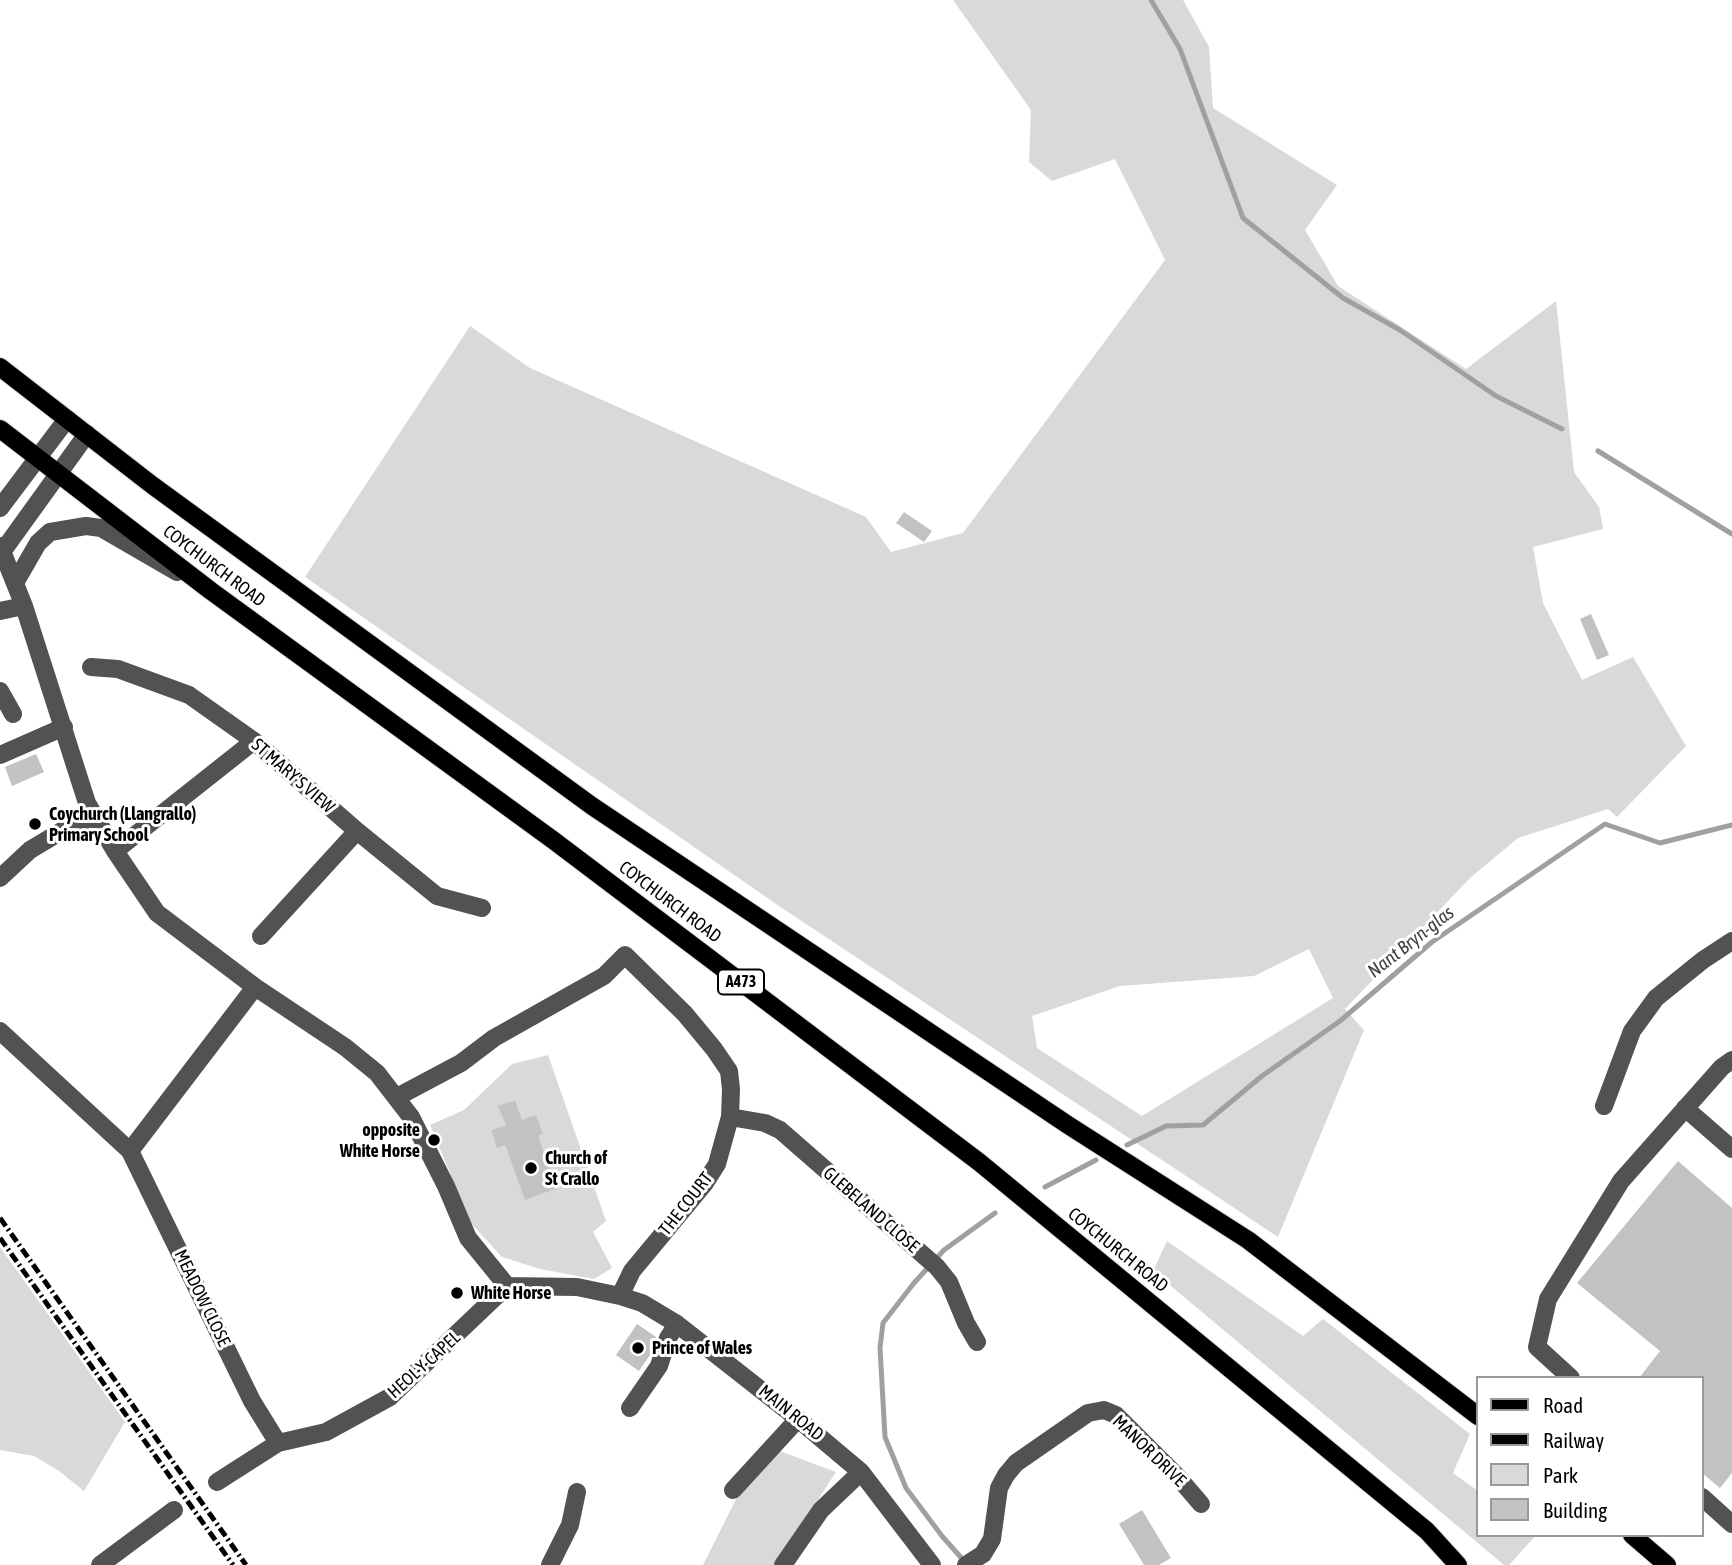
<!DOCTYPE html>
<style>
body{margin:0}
#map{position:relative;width:1732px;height:1565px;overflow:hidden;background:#fff;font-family:"Asap Condensed",sans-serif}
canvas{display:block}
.legend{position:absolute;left:1476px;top:1376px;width:228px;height:161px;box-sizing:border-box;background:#fff;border:2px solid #999;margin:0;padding:9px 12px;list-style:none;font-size:21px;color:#000}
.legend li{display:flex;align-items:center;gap:14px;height:35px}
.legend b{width:35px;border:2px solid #999}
</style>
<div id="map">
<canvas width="1732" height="1565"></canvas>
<ul class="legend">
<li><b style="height:9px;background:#000"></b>Road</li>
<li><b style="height:9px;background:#000"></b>Railway</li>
<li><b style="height:19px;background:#d9d9d9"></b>Park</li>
<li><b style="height:19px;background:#c2c2c2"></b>Building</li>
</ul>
</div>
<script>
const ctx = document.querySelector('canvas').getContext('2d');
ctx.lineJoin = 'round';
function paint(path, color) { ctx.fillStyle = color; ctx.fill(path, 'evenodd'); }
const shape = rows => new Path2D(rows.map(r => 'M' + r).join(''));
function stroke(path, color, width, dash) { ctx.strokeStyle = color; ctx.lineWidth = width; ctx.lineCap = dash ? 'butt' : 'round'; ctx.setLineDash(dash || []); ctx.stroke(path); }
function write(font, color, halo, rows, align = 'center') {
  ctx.font = font + ' "Asap Condensed",sans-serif'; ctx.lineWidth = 6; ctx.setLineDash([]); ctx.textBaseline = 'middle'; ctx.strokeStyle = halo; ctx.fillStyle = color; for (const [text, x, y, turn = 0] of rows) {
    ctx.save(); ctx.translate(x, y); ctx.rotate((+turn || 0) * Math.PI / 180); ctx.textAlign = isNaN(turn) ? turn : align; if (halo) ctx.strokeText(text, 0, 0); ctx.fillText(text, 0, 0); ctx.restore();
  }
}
paint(shape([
 [953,0,1183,0,1209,47,1213,108,1337,185,1305,230,1338,286,1466,369,1556,301,1574,472,1599,507,1603,529,1533,547,1543,603,1582,680,1633,657,1686,746,1617,817,1608,809,1518,838,1470,878,1345,1009,1364,1030,1278,1237,779,906,305,577,470,326,530,368,866,517,891,552,963,533,1165,260,1115,159,1052,181,1029,162,1031,110],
 [1309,949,1333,998,1142,1116,1037,1048,1032,1016,1120,986,1254,976],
 [548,1055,606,1221,593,1232,612,1268,594,1279,540,1269,502,1257,471,1223,430,1125,464,1110,512,1064],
 [514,1100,522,1120,525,1199,505,1145,497,1147,491,1130,506,1125,499,1106],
 [1167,1241,1303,1336,1323,1319,1470,1434,1453,1473,1478,1491,1478,1535,1536,1535,1509,1565,1504,1565,1153,1271],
 [0,1247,125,1422,84,1491,59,1471,34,1456,0,1450],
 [777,1450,836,1472,775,1565,703,1565,743,1485]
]), '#d9d9d9');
stroke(shape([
 [1151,0,1180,49,1243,218,1343,298,1400,330,1496,396,1562,429],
 [1598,451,1732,534],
 [1127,1145,1166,1126,1203,1125,1262,1076,1340,1021,1432,942,1605,824,1660,843,1732,825],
 [1045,1187,1096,1160],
 [965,1562,942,1536,906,1488,885,1437,880,1348,883,1323,914,1283,944,1250,995,1213]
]), '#a0a0a0', 5);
paint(shape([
 [904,512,932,531,924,542,896,523],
 [1591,614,1609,655,1597,660,1580,619],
 [36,754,44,772,12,786,5,767],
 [515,1100,522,1120,536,1115,543,1134,538,1136,557,1188,525,1200,505,1145,497,1148,491,1130,506,1125,498,1106],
 [1678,1161,1732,1208,1732,1473,1720,1488,1702,1473,1702,1378,1639,1378,1660,1351,1577,1283],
 [637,1324,656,1337,650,1355,639,1371,616,1355],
 [1142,1510,1171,1558,1159,1565,1144,1565,1119,1524]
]), '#c2c2c2');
const major = shape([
 [0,367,152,485,592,806,1068,1125,1248,1240,1478,1416],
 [0,429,211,591,553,840,979,1162,1427,1531,1458,1565],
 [1632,1535,1667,1565]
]);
stroke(major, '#dbdbdb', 20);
stroke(shape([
 [0,508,67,419],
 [0,546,24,606,87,803,115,851,157,913,255,987,345,1047,377,1073,411,1117,446,1186,468,1238,507,1286,577,1287,620,1296,642,1303,677,1324,798,1419,861,1472,932,1565],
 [2,552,87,434],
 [15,583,38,543,50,532,86,526,101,528,177,572],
 [0,611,24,606],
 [91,667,118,669,189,695,254,741,357,831,437,896,482,908],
 [0,691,13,714],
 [0,755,64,727],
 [115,851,254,741],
 [0,878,30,850,65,829,95,816],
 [261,936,357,831],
 [0,1031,130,1151,255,987],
 [397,1097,461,1063,494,1038,604,976,625,955,685,1014,714,1049,729,1071,731,1089,730,1117,717,1164,705,1183,632,1271,620,1296],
 [1604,1106,1632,1031,1656,998,1703,960,1732,941],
 [1685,1108,1732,1149],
 [730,1117,765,1123,780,1130,937,1267,949,1282,966,1323,977,1342],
 [130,1151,252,1401,278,1443],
 [1571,1378,1537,1347,1548,1299,1621,1181,1722,1067,1732,1060],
 [630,1408,659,1366,668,1338,677,1324],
 [217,1482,278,1443,326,1432,390,1397,507,1286],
 [733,1490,798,1419],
 [1702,1497,1732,1524],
 [100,1565,174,1510],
 [550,1565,570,1525,577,1492],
 [783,1565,821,1510,861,1472],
 [966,1565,983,1554,992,1539,999,1488,1006,1475,1016,1463,1088,1413,1104,1410,1116,1415,1177,1476,1201,1504]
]), '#525252', 18);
stroke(major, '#000', 18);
stroke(shape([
 [0,1218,246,1565],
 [0,1238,233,1565]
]), '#000', 5, [10, 3.5, 2, 3.5]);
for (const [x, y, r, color] of [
 [35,824,7,"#000"],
 [434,1140,7,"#000"],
 [531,1168,7,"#000"],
 [457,1293,7,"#000"],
 [638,1348,7,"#000"]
]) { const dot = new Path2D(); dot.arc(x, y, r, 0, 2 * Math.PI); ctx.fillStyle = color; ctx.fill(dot); stroke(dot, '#fff', 2.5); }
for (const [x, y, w] of [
 [741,982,46]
]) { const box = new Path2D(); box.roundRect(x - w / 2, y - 12.5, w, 25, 5); ctx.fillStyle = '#fff'; ctx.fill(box); stroke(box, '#000', 2); }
write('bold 16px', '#000', null, [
 ["A473",741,982]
]);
write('18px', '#000', '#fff', [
 ["COYCHURCH ROAD",214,566,37],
 ["ST MARY'S VIEW",293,776,41],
 ["COYCHURCH ROAD",670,902,37],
 ["THE COURT",686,1204,-52],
 ["GLEBELAND CLOSE",871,1210,41],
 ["COYCHURCH ROAD",1118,1250,39],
 ["MEADOW CLOSE",202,1298,64],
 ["HEOL-Y-CAPEL",424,1365,-42],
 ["MAIN ROAD",791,1413,39],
 ["MANOR DRIVE",1149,1451,44]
]);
write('bold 18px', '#000', '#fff', [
 ["Coychurch (Llangrallo)",49,814],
 ["Primary School",49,835],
 ["opposite",420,1130,"right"],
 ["White Horse",420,1151,"right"],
 ["Church of",545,1158],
 ["St Crallo",545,1179],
 ["White Horse",471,1293],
 ["Prince of Wales",652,1348]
], 'left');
write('italic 19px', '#414141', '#fff', [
 ["Nant Bryn-glas",1411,942,-38]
]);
</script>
